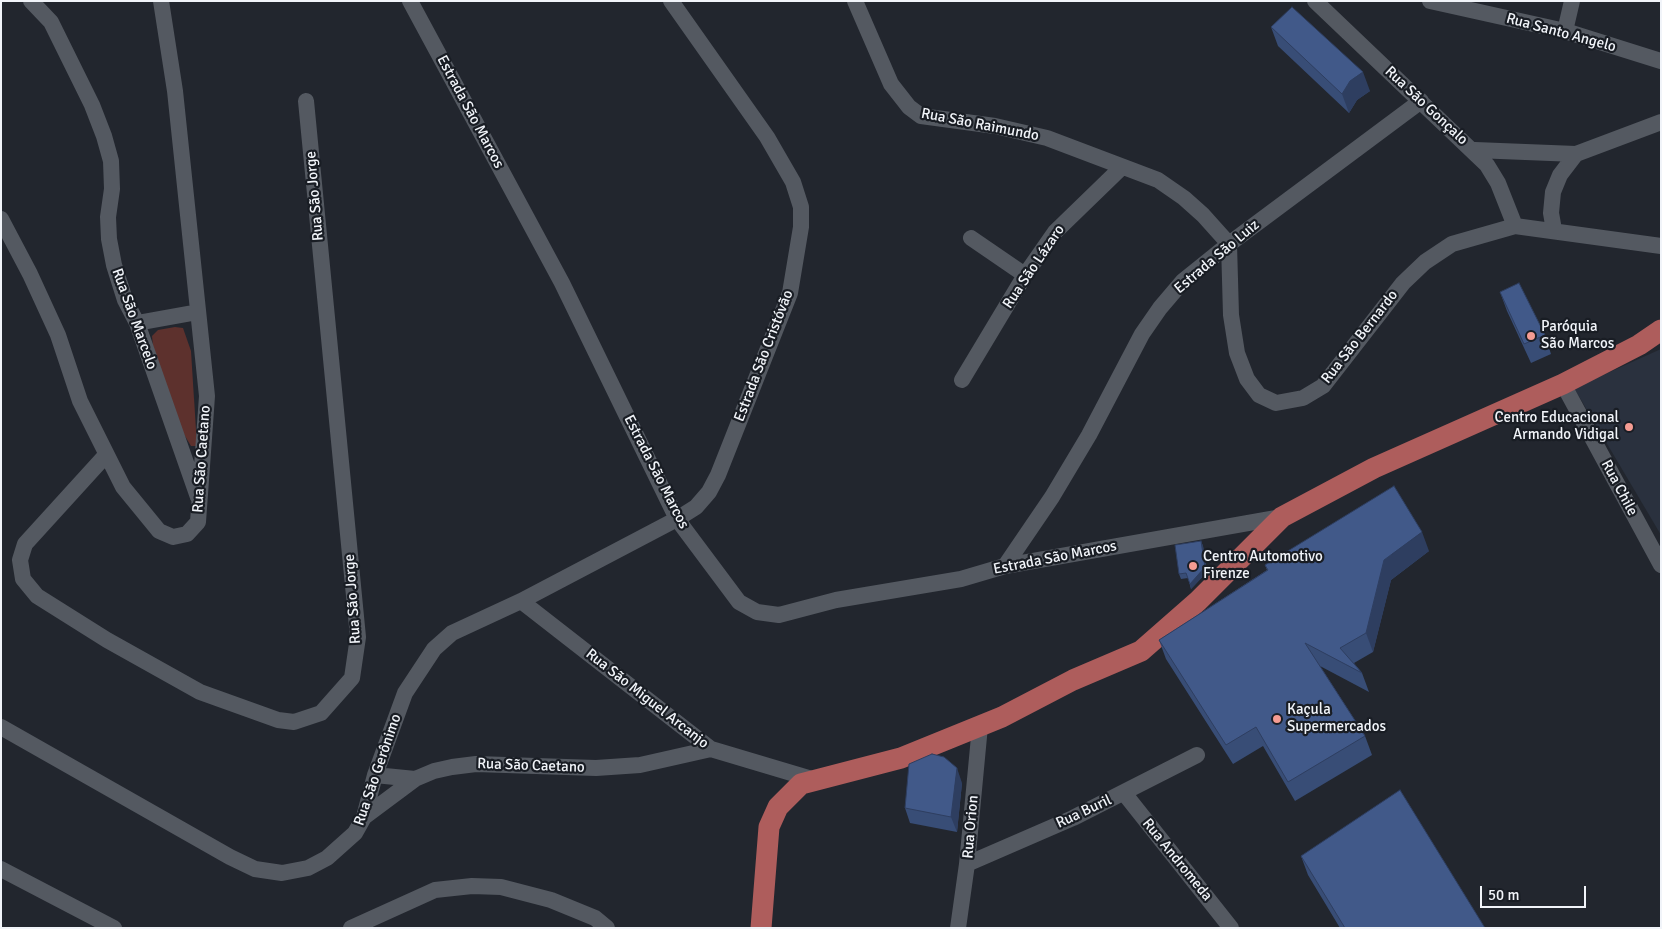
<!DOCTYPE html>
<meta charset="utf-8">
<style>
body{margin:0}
#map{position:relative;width:1662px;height:929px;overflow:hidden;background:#22262e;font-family:Signika,sans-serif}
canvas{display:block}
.frame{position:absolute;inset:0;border:2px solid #f1f4f9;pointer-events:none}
.scale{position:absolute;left:1480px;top:886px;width:106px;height:22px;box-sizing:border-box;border:2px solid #f1f4f9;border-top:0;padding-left:6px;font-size:15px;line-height:18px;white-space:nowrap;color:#f1f4f9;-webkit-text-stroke:4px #191d24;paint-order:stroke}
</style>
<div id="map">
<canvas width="1662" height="929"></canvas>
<div class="frame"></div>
<div class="scale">50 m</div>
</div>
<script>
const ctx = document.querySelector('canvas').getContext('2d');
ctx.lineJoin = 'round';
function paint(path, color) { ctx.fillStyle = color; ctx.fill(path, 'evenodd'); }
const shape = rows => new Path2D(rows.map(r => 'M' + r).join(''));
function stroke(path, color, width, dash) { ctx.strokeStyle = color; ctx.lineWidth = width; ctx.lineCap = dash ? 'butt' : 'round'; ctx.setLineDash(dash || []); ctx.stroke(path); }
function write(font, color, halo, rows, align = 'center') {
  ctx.font = font + ' Signika,sans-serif'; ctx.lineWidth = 4.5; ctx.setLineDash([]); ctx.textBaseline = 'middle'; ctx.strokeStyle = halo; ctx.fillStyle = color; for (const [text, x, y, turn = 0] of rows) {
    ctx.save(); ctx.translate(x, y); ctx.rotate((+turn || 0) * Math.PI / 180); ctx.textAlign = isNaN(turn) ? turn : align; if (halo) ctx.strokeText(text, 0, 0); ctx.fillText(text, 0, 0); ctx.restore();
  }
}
paint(shape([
 [1661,349,1661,535,1574,388]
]), '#2a313e');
paint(shape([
 [175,327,183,328,191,351,197,446,191,446,177,423,154,355,152,336,158,330]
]), '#5d312d');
stroke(shape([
 [31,1,51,22,92,105,104,136,111,161,112,189,108,217,109,239,114,265,125,300,137,323,198,497],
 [410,1,562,283,677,519,739,602,757,612,779,615,836,600,961,579,1005,566,1282,517],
 [855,1,891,84,909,107,921,116,995,126,1047,138,1158,180,1184,198,1203,215,1229,244,1231,315,1237,353,1247,379,1259,395,1276,403,1303,398,1323,386,1403,283,1425,262,1452,244,1515,226,1661,246],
 [1315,1,1487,165,1498,183,1515,226],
 [1430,1,1565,31,1661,61],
 [1565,31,1572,1],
 [1475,150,1576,154,1661,122],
 [1,219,30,274,58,335,80,401,123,487,159,531,173,537,187,534,198,522,207,396,175,91,161,1],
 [1554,230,1551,213,1553,192,1560,175,1576,154],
 [971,238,1025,275],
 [137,323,198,312],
 [962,380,1025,275,1055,232,1122,167],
 [1563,384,1661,565],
 [106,455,25,544,20,560,23,579,37,596,107,640,200,692,278,720,294,722,321,713,352,678,358,637,306,101],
 [1005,566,1052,497,1089,435,1142,334,1160,308,1183,281,1229,244,1421,101],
 [521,601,711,749,815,780],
 [1,727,230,857,255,869,282,873,308,868,327,858,355,833,364,817,375,775,405,693,434,649,452,633,521,601,677,519,696,507,709,492,718,475,790,293,801,227,801,207,793,182,767,137,671,1],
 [375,775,415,779],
 [1124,793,1231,928],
 [364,817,415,779,434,771,452,767,476,764,596,768,640,765,711,749],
 [967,864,1073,818,1197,755],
 [1,869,114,928],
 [351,928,435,890,472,886,501,887,551,900,595,918,607,928],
 [958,928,967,864,980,726]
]), '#545961', 16);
stroke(shape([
 [761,928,769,827,778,807,801,784,901,758,1002,717,1073,680,1141,651,1198,601,1282,517,1374,468,1563,384,1639,345,1661,330]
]), '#ae5d5c', 21);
paint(shape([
 [1271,27,1370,91,1357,100,1349,113,1278,46],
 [1500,292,1545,335,1551,354,1531,363,1507,311],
 [1201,541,1203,546,1207,572,1191,589,1188,578,1181,579,1179,574],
 [1429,551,1391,580,1373,652,1354,663,1362,673,1369,692,1320,666,1365,736,1372,755,1295,801,1263,746,1233,764,1166,659,1159,640,1267,570,1265,565],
 [962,783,957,832,910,823,905,808],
 [1301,856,1485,928,1340,928,1308,875]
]), '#384d76');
paint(shape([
 [1363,72,1370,91,1357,100,1349,113,1342,94,1350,81],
 [1422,532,1429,551,1391,580,1373,652,1366,633,1384,560],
 [1201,541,1203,546,1207,572,1191,589,1190,584],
 [957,768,962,783,957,832,951,817]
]), '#2e3e60');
const building = shape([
 [1292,7,1363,72,1350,81,1342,94,1271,27,1292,7],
 [1519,283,1545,335,1524,344,1500,292,1519,283],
 [1394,486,1422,532,1384,560,1366,633,1340,648,1362,673,1305,643,1365,736,1288,782,1256,727,1226,745,1159,640,1268,570,1265,565,1394,486],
 [1201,541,1205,567,1190,584,1186,573,1179,574,1175,545,1201,541],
 [932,754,944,757,957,768,951,817,905,808,909,764,932,754],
 [1400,790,1485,928,1345,928,1301,856,1400,790]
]);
paint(building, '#415989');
stroke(building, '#2e3e60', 1);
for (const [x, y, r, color] of [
 [1531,336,5,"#f59c93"],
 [1629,427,5,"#f59c93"],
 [1193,566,5,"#f59c93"],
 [1277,719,5,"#f59c93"]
]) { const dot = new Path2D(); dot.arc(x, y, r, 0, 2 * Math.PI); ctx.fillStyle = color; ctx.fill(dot); stroke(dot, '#191d24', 2); }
write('15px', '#f1f4f9', '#191d24', [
 ["Rua Santo Angelo",1561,33,15],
 ["Rua São Gonçalo",1426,106,43],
 ["Estrada São Marcos",470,112,62],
 ["Rua São Raimundo",980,125,11],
 ["Rua São Jorge",315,196,-95],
 ["Estrada São Luiz",1217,257,-40],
 ["Rua São Lázaro",1034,267,-56],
 ["Rua São Marcelo",134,319,70],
 ["Rua São Bernardo",1360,337,-52],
 ["Estrada São Cristóvão",764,356,-69],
 ["Rua São Caetano",202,459,-86],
 ["Estrada São Marcos",656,472,63],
 ["Rua Chile",1619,488,62],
 ["Estrada São Marcos",1055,558,-11],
 ["Rua São Jorge",353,599,-94],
 ["Rua São Miguel Arcanjo",647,699,38],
 ["Rua São Caetano",531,766,2],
 ["Rua São Gerônimo",378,770,-71],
 ["Rua Buril",1084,812,-25],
 ["Rua Orion",971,827,-85],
 ["Rua Andromeda",1177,860,51]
]);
write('15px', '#f1f4f9', '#191d24', [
 ["Paróquia",1541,327],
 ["São Marcos",1541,344],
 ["Centro Educacional",1619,418,"right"],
 ["Armando Vidigal",1619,435,"right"],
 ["Centro Automotivo",1203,557],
 ["Firenze",1203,574],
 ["Kaçula",1287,710],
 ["Supermercados",1287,727]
], 'left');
</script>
